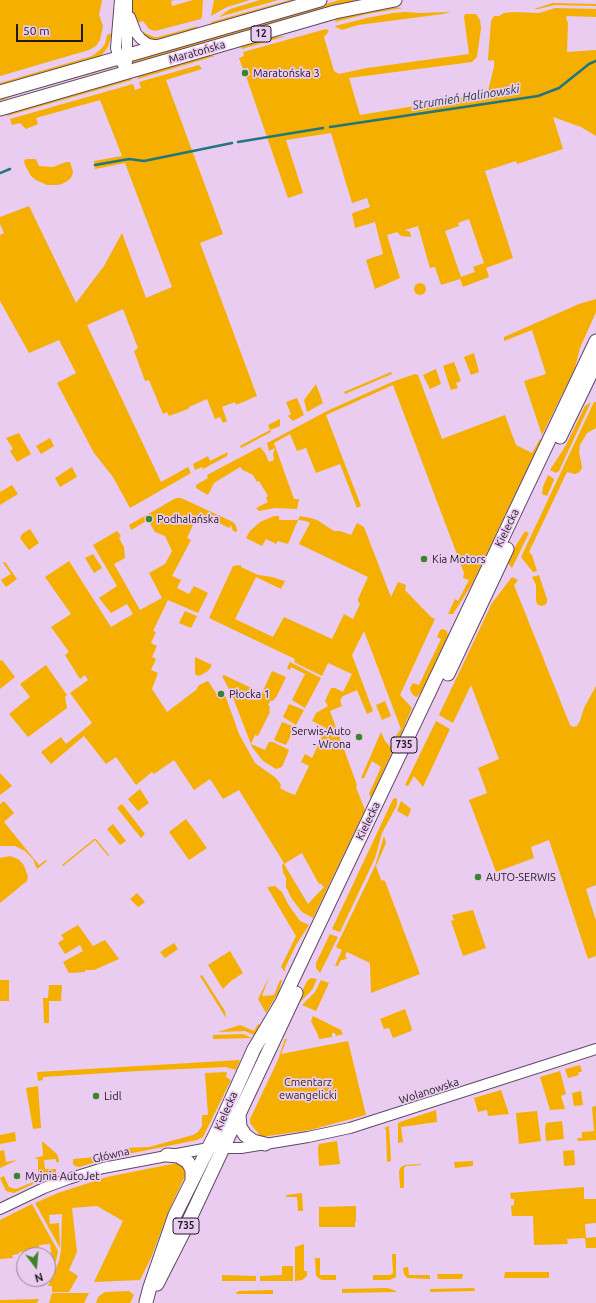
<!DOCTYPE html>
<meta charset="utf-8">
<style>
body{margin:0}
#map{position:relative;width:596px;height:1303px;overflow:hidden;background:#e9ccef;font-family:Ubuntu,sans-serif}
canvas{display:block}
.north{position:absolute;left:16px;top:1247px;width:40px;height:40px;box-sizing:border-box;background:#e9ccef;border:1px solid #99849e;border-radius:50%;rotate:164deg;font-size:11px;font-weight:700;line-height:16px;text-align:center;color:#221824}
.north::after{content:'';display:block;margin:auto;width:14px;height:18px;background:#3a842b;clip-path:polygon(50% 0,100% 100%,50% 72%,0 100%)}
.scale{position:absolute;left:16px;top:24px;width:67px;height:18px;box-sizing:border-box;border:2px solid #221824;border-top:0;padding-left:5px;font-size:12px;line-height:14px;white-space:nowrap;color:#221824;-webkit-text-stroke:3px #e9ccef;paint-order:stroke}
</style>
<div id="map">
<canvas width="596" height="1303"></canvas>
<div class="north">N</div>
<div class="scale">50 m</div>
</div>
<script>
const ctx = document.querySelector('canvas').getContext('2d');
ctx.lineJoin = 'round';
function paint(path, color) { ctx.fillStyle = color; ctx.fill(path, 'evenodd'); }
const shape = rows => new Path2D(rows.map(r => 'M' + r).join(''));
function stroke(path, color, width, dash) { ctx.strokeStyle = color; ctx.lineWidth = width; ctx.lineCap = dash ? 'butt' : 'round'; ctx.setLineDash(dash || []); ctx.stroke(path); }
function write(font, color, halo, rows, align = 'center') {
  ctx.font = font + ' Ubuntu,sans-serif'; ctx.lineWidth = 3.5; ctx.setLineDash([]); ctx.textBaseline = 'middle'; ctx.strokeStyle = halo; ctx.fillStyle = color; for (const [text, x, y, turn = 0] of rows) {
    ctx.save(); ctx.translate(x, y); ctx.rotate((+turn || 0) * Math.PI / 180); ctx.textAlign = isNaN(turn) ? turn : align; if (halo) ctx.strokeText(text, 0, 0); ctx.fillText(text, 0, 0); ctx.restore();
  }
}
paint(shape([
 [0,0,102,0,99,15,103,26,100,40,96,46,89,50,0,76],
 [129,0,176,0,171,1,172,6,193,0,203,0,202,16,201,19,155,31,149,29,143,21,135,23],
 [214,0,250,0,227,7,211,16],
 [260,0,278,0,219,17,230,9],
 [290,0,303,0,212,25,211,22],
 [340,0,366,0,137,64,131,61,132,59],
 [553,3,596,4,596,6,555,5,538,9,534,9],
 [389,7,403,8,367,14,335,22,336,19,339,17],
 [555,8,596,9,596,17,567,16,566,18,568,23,567,52,596,50,596,136,581,127,553,117,563,149,517,164,516,161,485,171,513,258,486,268,489,277,463,287,460,279,441,285,435,267,430,268,418,226,405,230,410,232,411,237,401,236,397,232,387,235,400,278,375,289,366,260,383,254,375,222,355,228,352,214,353,213,370,207,367,198,352,203,331,133,286,140,303,193,288,198,246,76,250,75,248,68,243,69,239,58,244,56,243,52,326,29,329,31,324,37,334,71,339,74,367,68,469,54,464,17,465,14,476,14,480,20,481,28,477,57,472,62,349,78,360,115,439,102,455,96,456,98,477,95,477,97,486,96,485,91,488,91,494,67,494,60,489,61,488,59,491,21,494,16,499,16,504,13,513,12,539,13],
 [469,219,484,263,473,267,475,272,461,277,445,231,459,226,458,223],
 [405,12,418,13,451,12,443,14,358,25,342,30,336,27,335,26,367,18,393,13],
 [198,26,194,31,159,41,149,40,138,32,143,32,154,37,158,37],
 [112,33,108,47,100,57,0,87,0,83,92,56,100,50,105,44,107,35],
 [286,36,242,49,241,47,243,44,262,39],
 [205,55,215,56,138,79,138,74],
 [115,65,112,68,18,94,0,101,0,97],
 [199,65,202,69,166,80,223,234,200,243,257,396,236,405,235,402,222,407,227,421,223,423,220,417,215,419,207,399,189,407,189,408,188,409,169,416,167,412,163,414,149,380,145,381,134,351,138,348,123,309,87,325,161,482,188,467,191,473,130,508,113,477,94,453,57,383,76,373,59,340,29,353,0,301,0,235,4,233,0,224,0,217,29,206,76,303,104,266,122,233,146,298,172,287,125,163,95,169,94,161,122,156,100,100,36,118,38,124,26,129,20,123,12,125,10,119,133,84,135,90,141,88,139,82],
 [129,77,132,80,7,116,8,113],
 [26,159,36,159,39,166,53,167,66,162,70,162,73,172,72,176,69,180,62,184,57,185,47,185,36,180,31,176,25,165,24,161],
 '414 289a6 6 0 1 1 12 0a6 6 0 1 1-12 0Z',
 [596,299,596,312,580,348,575,368,542,435,524,381,546,374,532,330,504,341,504,337,579,304],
 [474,353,479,372,471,375,464,357],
 [454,362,461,381,456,383,458,388,451,390,443,366],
 [436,369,441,384,430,389,423,375],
 [391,372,392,374,345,394,344,392],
 [415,374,418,375,442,439,505,415,516,445,532,453,540,439,541,440,472,584,453,614,448,614,455,599,458,601,469,580,463,578,464,573,393,385,326,415,361,506,357,508,340,464,316,473,306,448,297,451,290,434,274,443,294,499,299,499,297,509,275,508,259,511,256,508,268,502,266,498,268,496,259,481,257,482,253,475,243,470,240,467,214,483,208,495,196,488,196,485,208,478,207,475,260,447,265,453,269,462,274,460,273,454,275,448,269,451,267,443,329,410,392,382],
 [316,384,323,403,307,412,304,400],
 [297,398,304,415,293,421,288,416,291,414,286,402],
 [591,402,559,471,556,473,550,470,566,445,585,406],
 [594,402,596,402,596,428,587,433,580,445,579,452,582,467,581,470,578,473,575,474,567,472,529,552,532,555,537,571,533,572,521,557],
 [280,419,280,426,270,430,271,432,241,448,240,446,270,430,268,425],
 [19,433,31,454,17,462,10,451,13,449,6,438],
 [50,438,54,446,41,454,36,446],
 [228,452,227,456,203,469,202,467,195,470,193,464,208,456,210,461],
 [72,467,77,477,60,487,55,478],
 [548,475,553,478,554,480,547,496,542,494,543,487],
 [12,485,18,494,0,505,0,492],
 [176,498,181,498,233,522,236,526,237,530,237,532,233,531,231,525,229,528,219,523,217,525,197,516,187,538,191,540,172,576,181,580,177,588,189,594,194,586,208,593,198,613,168,600,153,631,156,632,151,643,157,646,152,657,156,659,151,670,158,673,152,689,167,712,196,690,199,685,208,681,220,699,225,695,239,734,255,763,276,778,281,785,280,788,287,792,295,795,309,766,301,762,305,754,312,758,326,728,312,721,316,713,328,706,325,701,331,688,335,688,343,692,352,674,328,663,322,676,294,662,295,659,209,618,233,566,241,565,241,567,258,575,272,577,285,581,281,589,256,577,235,619,273,637,284,617,332,639,344,614,353,619,360,604,358,601,358,599,368,577,299,544,310,523,306,521,298,520,288,544,278,541,276,544,266,539,262,546,246,538,250,531,260,522,274,516,279,516,279,520,298,520,300,516,310,518,317,520,334,531,340,531,351,535,357,523,364,527,391,597,398,582,406,585,405,590,431,617,435,619,400,695,412,708,396,745,393,740,401,729,364,631,352,655,373,711,367,714,357,690,343,696,340,700,342,706,330,711,357,785,356,787,365,810,313,918,302,912,292,899,286,887,286,878,283,872,282,865,284,863,239,790,223,799,210,779,194,790,174,760,154,774,152,772,136,785,116,757,106,764,84,736,51,764,41,752,61,737,66,744,92,723,70,693,88,680,85,675,80,679,65,655,69,652,51,627,71,614,45,577,69,561,111,627,133,614,127,604,111,613,99,598,117,586,93,545,117,531,121,536,119,538,124,547,125,558,114,564,140,610,162,598,149,573,165,564,172,551,165,536,155,532,148,520,131,530,129,525],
 [302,853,319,884,320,883,324,887,308,904,284,864],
 [30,529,39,543,29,550,20,538,22,534],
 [525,531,529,533,512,568,508,563,508,558],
 [93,554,102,568,94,573,85,558],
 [5,562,17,579,6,587,1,580,11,574,3,563],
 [539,575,547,599,547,602,545,605,541,606,537,604,536,600,536,585,532,577],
 [512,577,518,580,514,585,570,725,573,727,577,726,580,721,584,708,596,686,596,885,586,889,596,921,596,956,588,959,549,840,531,847,534,858,496,872,469,800,487,793,478,768,499,759,471,685,453,723,439,715,492,603],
 [185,611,197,616,191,628,179,623],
 [440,630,443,629,447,631,448,636,421,692,417,697,414,696,411,692,410,688,413,683,419,685,441,639,437,637],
 [195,657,212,665,208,671,201,675,198,676,195,674],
 [2,660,15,677,0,689,0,661],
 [290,662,321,678,305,708,292,700,305,674,291,667,290,670,287,668],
 [46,665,67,695,65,697,67,708,28,737,9,714,30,697,20,684],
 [272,671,286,677,276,698,275,697,274,700,270,701,268,705,270,707,269,711,270,712,258,736,255,735,251,744,265,750,269,742,273,742,289,750,282,767,276,769,263,761,252,747,232,695,222,676,224,675,262,693],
 [385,701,391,716,382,720,376,705],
 [289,704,304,710,296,725,283,717],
 [436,721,450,729,423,787,414,776,408,786,405,785],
 [282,722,295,727,286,745,274,740],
 [381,732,385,741,393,750,371,798,369,794,381,767,372,761,364,778,361,778],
 [0,773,12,786,0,795],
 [140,789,149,803,138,811,128,799],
 [397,798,397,805,382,833,375,858,340,932,332,929,393,799],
 [4,801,14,813,4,822,39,865,46,860,47,861,37,869,33,859,25,851,15,846,0,846,0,804],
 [401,801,411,809,408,817,397,811],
 [122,804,145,834,141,838,117,808],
 [186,819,207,848,189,860,169,832],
 [113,824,126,841,120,845,107,829],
 [384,836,386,843,376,866,381,880,385,881,420,974,371,993,370,963,347,952,345,955,347,959,341,960,338,966,335,966,342,950,336,947,375,866],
 [94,839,96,839,109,855,108,856,95,840,63,866,62,865],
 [10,856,18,859,23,864,25,868,28,877,27,881,0,903,0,858],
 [275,886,282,892,288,904,300,921,309,925,296,945,285,968,285,972,281,967,296,936,267,887],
 [137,893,145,902,138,907,130,899],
 [473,910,486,948,463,956,451,921,454,920,452,915],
 [78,925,93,946,105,940,119,959,94,970,85,970,85,972,69,973,63,962,83,951,80,945,65,954,58,943,64,939,61,935],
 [330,934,338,937,320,973,316,968,316,963],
 [174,943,178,949,165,958,160,952],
 [230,951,243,973,231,981,223,989,208,965],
 [202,975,225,1011,226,1018,200,976],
 [269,977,262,996,274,995,280,980,282,980,279,991,266,1013,258,999],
 [311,978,317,979,312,990,299,1003,297,1002,307,981],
 [0,980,9,980,9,1001,0,1001],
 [321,980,329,983,316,1011,302,1005,315,992],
 [49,985,62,985,61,1001,49,1001,49,1023,44,1023,43,998,48,998],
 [405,1009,412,1029,411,1031,393,1038,389,1028,384,1029,380,1019],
 [313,1016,341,1030,343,1034,336,1036,335,1033,332,1033,332,1037,319,1039,317,1033,311,1021],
 [258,1024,260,1025,254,1035,245,1031,218,1032,240,1025,254,1031],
 [243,1034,252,1038,213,1039,213,1035],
 [285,1039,287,1039,281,1054,348,1041,366,1115,310,1130,261,1137,250,1123,250,1119,278,1060],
 [240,1060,236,1070,226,1067,138,1071,43,1077,43,1080,38,1081,37,1072],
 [580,1065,582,1072,578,1072,579,1075,568,1078,565,1069],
 [560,1071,566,1094,561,1096,565,1109,550,1110,540,1077],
 [227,1072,226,1077,231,1080,203,1137,197,1140,123,1155,120,1154,119,1152,124,1151,124,1148,149,1147,193,1135,198,1132,202,1126,202,1115,208,1115,205,1073],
 [38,1086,41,1128,33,1129,26,1088],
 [501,1090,509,1114,488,1116,487,1110,478,1112,474,1098],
 [581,1091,583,1105,574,1106,572,1093],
 [596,1106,596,1140,578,1141,577,1138,582,1138,582,1132,594,1131,592,1107],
 [436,1110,437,1122,401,1127,403,1142,398,1143,398,1123,403,1121],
 [537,1111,541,1141,519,1144,516,1113],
 [562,1121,564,1139,546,1141,545,1129,546,1123],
 [389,1126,391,1161,387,1162,386,1129,384,1128],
 [15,1132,16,1141,0,1144,0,1135],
 [42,1141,57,1154,59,1160,59,1162,56,1162,56,1159,44,1160,45,1169,56,1169,56,1174,52,1174,42,1173,42,1175,51,1176,42,1180,38,1174,38,1159,34,1158,43,1156],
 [337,1141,340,1164,319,1166,318,1149,319,1144],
 [4,1150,6,1162,17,1160,0,1168,0,1151],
 [574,1150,575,1165,564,1166,563,1151],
 [96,1157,96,1162,79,1167,75,1166,73,1164,73,1159],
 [473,1161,473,1166,455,1168,454,1162],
 [177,1163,184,1168,185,1176,169,1210,151,1258,140,1280,94,1282,123,1221,97,1206,72,1208,77,1252,69,1270,78,1276,69,1292,52,1292,52,1286,48,1286,59,1261,61,1251,62,1214,49,1215,50,1224,59,1223,60,1248,35,1203,58,1193,107,1177],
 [421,1164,421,1165,406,1166,404,1168,404,1188,400,1188,399,1171,401,1167,405,1165],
 [4,1176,9,1187,16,1189,33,1182,33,1184,14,1193,6,1191,0,1178],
 [584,1187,584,1199,596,1199,596,1223,585,1224,586,1238,596,1237,596,1248,586,1248,585,1238,567,1239,568,1244,534,1245,533,1216,512,1216,511,1206,514,1205,514,1199,511,1199,510,1193],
 [302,1193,303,1211,298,1211,297,1197,285,1197,287,1195],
 [32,1204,58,1251,56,1261,48,1264,48,1261,52,1260,50,1244,39,1245,39,1247,31,1248,31,1251,19,1252,19,1254,12,1255,13,1258,0,1259,0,1261,0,1220],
 [356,1206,356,1222,355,1222,355,1227,319,1227,319,1207],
 [304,1244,304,1271,307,1271,307,1276,302,1280,295,1281,295,1247],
 [392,1254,396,1254,396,1277,390,1280,373,1280,373,1275,390,1275,393,1273],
 [315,1258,320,1258,320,1275,336,1275,336,1280,322,1280,318,1278,316,1275],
 [282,1266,293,1266,293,1281,260,1281,260,1276,282,1275],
 [408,1267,409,1275,430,1275,430,1279,407,1278,404,1274,403,1268],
 [505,1272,549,1272,549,1278,504,1278],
 [437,1274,463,1274,462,1279,438,1279],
 [222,1275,256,1276,256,1281,222,1281],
 [26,1279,47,1279,45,1284,27,1285],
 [387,1288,394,1290,397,1292,342,1293,342,1289],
 [474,1288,475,1291,430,1292,430,1289],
 [273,1290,273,1294,236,1294,237,1292,239,1291],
 [129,1291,134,1295,130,1303,96,1303,98,1297,105,1292],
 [52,1293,89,1293,84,1303,49,1303],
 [39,1299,37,1303,0,1303,0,1300]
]), '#f4af00');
stroke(shape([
 [330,127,538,96,559,88,589,64,596,61],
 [238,142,323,128],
 [95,165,129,159,144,161,232,143],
 [0,173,10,169]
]), '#23757e', 2.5);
const tertiary = shape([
 [120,0,116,48,119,58,127,72],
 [130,17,136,33,141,39,148,44,160,46],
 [127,62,127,0],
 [216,1148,241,1148,308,1137,350,1128,596,1049],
 [0,1209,44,1188,68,1179,103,1168,214,1147]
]);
const primary = shape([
 [0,92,320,0],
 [0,109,335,12,395,0],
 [560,437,596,363],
 [448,674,507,549],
 [239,1115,240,1127,245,1135,253,1141,265,1144],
 [167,1155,178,1156,188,1162,192,1170,192,1180],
 [157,1284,184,1231,296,993],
 [146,1302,150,1287,175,1215,218,1129,254,1049,282,1002,596,341]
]);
stroke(tertiary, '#614866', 12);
stroke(primary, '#614866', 15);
stroke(tertiary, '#fff', 10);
stroke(primary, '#fff', 13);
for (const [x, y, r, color] of [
 [245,73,4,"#3a842b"],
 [149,519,4,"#3a842b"],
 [424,559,4,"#3a842b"],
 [221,694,4,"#3a842b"],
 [359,737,4,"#3a842b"],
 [478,877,4,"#3a842b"],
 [96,1096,4,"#3a842b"],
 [17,1176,4,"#3a842b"]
]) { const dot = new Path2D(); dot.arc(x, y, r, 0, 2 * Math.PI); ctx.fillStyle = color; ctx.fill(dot); stroke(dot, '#e9ccef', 1.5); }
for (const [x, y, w] of [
 [261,34,20],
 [404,745,26],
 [186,1226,26]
]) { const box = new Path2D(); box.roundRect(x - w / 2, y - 8, w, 16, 3); ctx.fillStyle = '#e9ccef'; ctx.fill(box); stroke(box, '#221824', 1); }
write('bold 10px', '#221824', null, [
 ["12",261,34],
 ["735",404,745],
 ["735",186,1226]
]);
write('11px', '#221824', '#e9ccef', [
 ["Maratońska",197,52,-16],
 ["Kielecka",507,528,-64],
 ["Kielecka",368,821,-64],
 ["Wolanowska",429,1091,-18],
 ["Kielecka",226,1111,-66],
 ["Główna",111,1155,-13]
]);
write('11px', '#221824', '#e9ccef', [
 ["Maratońska 3",253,73],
 ["Podhalańska",157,519],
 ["Kia Motors",432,559],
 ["Płocka 1",229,694],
 ["Serwis-Auto",351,731,"right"],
 ["- Wrona",351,744,"right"],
 ["AUTO-SERWIS",486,877],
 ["Lidl",104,1096],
 ["Myjnia AutoJet",25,1176]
], 'left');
write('11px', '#392c16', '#e9ccef', [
 ["Cmentarz",308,1082],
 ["ewangelicki",308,1095]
]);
write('italic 12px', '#1b3d3f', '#e9ccef', [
 ["Strumień Halinowski",466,97,-9]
]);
</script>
